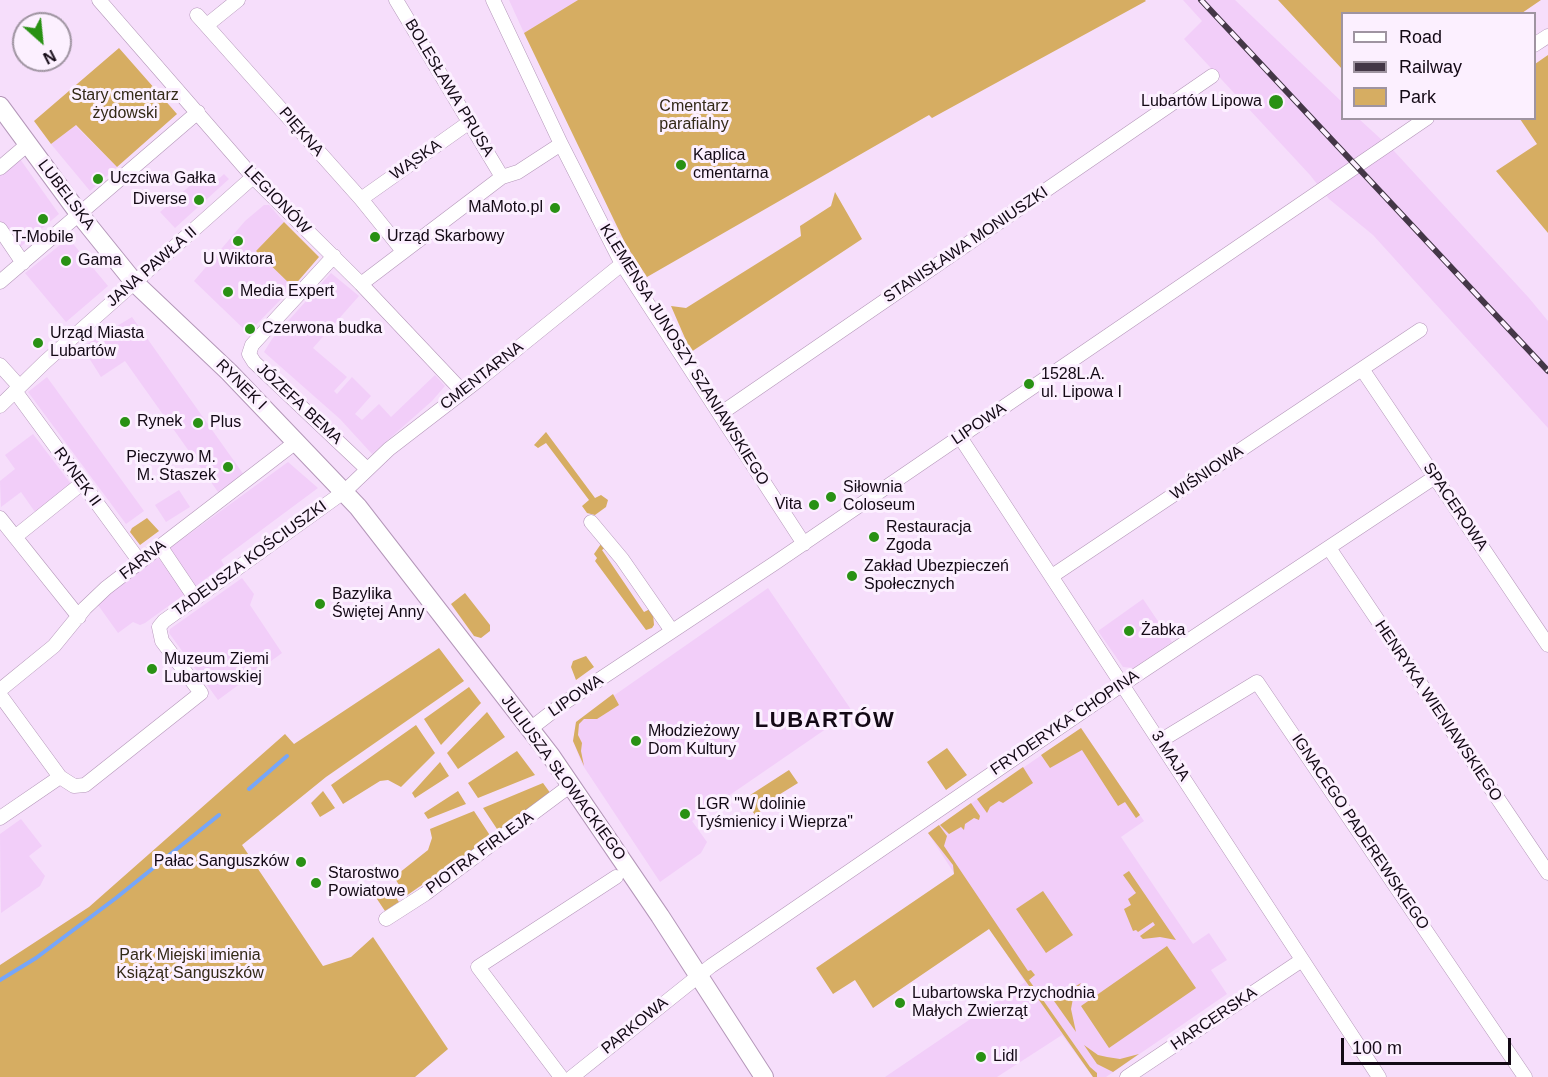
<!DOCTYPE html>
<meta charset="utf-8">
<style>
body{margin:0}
#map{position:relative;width:1548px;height:1077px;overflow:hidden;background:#f6defb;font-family:Helvetica,sans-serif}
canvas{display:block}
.legend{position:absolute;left:1341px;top:12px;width:195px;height:108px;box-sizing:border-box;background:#fcf0ff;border:2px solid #9f94a1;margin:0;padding:8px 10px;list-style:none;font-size:18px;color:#130915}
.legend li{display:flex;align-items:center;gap:12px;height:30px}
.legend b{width:30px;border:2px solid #9f94a1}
.north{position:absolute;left:12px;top:12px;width:60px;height:60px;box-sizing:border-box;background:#fcf0ff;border:2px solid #9f94a1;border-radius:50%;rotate:153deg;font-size:16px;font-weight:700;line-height:24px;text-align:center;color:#130915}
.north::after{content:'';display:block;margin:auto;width:21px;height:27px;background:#299114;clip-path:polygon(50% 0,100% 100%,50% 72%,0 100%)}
.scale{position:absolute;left:1341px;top:1038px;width:170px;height:27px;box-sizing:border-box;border:3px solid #130915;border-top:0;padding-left:8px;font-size:18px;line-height:21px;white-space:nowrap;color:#130915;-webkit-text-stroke:4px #fcf0ff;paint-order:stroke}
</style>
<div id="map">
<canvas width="1548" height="1077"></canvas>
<ul class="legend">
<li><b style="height:8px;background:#fff"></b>Road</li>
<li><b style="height:8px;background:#443747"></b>Railway</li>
<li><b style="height:16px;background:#d6ad62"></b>Park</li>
</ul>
<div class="north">N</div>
<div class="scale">100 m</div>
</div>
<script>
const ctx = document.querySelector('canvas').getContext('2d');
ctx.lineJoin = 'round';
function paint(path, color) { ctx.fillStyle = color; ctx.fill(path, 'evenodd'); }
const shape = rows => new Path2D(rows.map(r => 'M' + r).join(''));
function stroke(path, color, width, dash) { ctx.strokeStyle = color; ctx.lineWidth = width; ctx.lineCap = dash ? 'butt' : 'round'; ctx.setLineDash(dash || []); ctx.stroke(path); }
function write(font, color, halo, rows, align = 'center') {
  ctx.font = font + ' Helvetica,sans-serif'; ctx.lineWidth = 6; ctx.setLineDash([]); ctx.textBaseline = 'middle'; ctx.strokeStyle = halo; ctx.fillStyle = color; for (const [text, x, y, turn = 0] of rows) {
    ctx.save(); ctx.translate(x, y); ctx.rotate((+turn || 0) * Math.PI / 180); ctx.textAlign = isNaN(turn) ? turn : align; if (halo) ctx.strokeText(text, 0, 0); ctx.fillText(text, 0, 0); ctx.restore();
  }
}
paint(shape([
 [509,0,578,0,524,33],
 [1183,0,1235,0,1342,102,1342,118,1359,119,1394,151,1529,298,1548,321,1548,428,1373,235,1329,199,1310,175,1184,39,1202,21],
 [75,125,117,167,90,191,51,144],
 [20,159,59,214,19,248,0,222,0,174],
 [224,174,229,179,175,228,160,212,201,176,210,187],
 [264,205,269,205,284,222,256,251,293,287,248,333,194,281,245,221],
 [70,240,108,286,66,322,25,273,65,241],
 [331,273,359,296,313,348,347,377,334,391,337,394,352,377,371,396,355,414,362,420,379,404,391,417,435,375,445,386,432,401,372,454,340,419,264,352,272,339],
 [132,317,244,475,218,492,125,361,101,377,82,347],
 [47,377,144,511,126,524,28,392],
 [33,434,71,484,35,512,21,492,1,507,0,481,15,469,5,455],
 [288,462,318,488,221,560,224,565,196,586,170,548],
 [179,490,190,507,166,522,155,505],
 [157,556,185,594,145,623,140,625,133,622,118,633,98,605,107,595],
 [242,578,254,594,250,605,282,653,218,700,169,633,170,629],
 [768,588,852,711,692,821,707,842,701,853,660,882,582,764,573,741,576,722],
 [1143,599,1172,642,1134,668,1123,667,1098,631],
 [1081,728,1144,821,1121,837,1193,944,1209,933,1227,960,1211,970,1227,994,1106,1077,1093,1077,1062,1035,997,1077,885,1077,1025,982,928,833],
 [21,819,42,846,29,856,45,876,40,886,1,913,0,834]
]), '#f2cef9');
paint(shape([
 [578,0,1145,0,1146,1,932,118,929,115,647,277,626,245,524,33],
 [1278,0,1541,0,1522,13,1342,14,1342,69],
 [119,48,177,114,117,167,76,125,51,144,34,121],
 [1548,55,1548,233,1496,171,1537,144,1520,119,1534,118,1535,64],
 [835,192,862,239,691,352,671,306,686,308,801,236,800,226,831,206],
 [284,222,319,257,293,287,256,251],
 [546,432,595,498,601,495,608,500,606,507,595,515,587,513,582,506,589,500,546,443,538,448,534,445],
 [147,518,159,531,140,545,130,532,132,528],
 [603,541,608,546,602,550,644,612,650,609,653,613,654,625,652,628,646,630,595,561,597,558,594,554],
 [465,593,490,625,490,631,481,638,474,636,451,604],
 [439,648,464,681,326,777,242,845,323,966,351,957,373,937,448,1049,415,1077,0,1077,0,965,89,907,285,734,294,744],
 [586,656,594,667,576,680,571,667,573,661],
 [469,687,481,703,441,745,424,719],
 [613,694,619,705,597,719,584,719,579,724,578,735,582,743,581,751,584,766,573,741,576,722],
 [487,712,505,737,458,769,447,753],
 [416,725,435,753,401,787,388,780,380,781,343,804,331,785],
 [1081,728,1140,815,1136,818,1125,802,1118,806,1082,750,1050,768,1041,755],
 [947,748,967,775,946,790,927,762],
 [517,751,535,775,478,798,468,783],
 [440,762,449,776,415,798,412,793],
 [1023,767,1033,783,1003,803,999,801,990,807,987,813,977,799],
 [789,770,798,783,777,796,779,799,755,815,744,799],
 [543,783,551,794,499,832,483,808],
 [323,791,335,808,320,817,311,803],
 [458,791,466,804,428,819,424,813],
 [971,803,980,816,979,820,974,818,965,824,964,830,961,827,949,834,940,825],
 [474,811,491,837,406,896,394,877,428,850,432,838,430,829],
 [939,825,947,836,944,846,1028,971,1031,970,1035,975,1029,980,1090,1067,1097,1073,1097,1077,1093,1077,989,929,873,1008,855,980,833,994,816,968,954,874,953,865,928,833],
 [1129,871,1176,940,1160,937,1143,939,1140,936,1155,925,1153,922,1138,932,1136,930,1133,931,1124,909,1131,905,1128,899,1136,893,1123,875],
 [389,887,399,902,385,911,375,896],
 [1043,891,1073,935,1046,953,1016,909],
 [1167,946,1196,988,1109,1048,1081,1006],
 [1081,983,1074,993,1071,1009,1076,1032,1054,1001,1065,990,1066,992],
 [1084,1045,1098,1055,1107,1057,1120,1059,1139,1054,1113,1072,1097,1064]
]), '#d6ad62');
stroke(shape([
 [249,789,287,756],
 [0,980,36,958,116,898,219,815]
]), '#76a6f9', 4);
const minor = shape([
 [99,0,253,177,361,284,463,392],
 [396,0,502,177],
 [493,0,561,144,622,264,804,544],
 [197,15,361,199,403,251],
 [207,25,238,0],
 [1534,45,1548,36],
 [0,168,28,144],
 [361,199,471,121],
 [0,229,23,263],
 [334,256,252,345,249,354,254,362,367,469],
 [0,282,198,112],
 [361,284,502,177,518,172,561,144],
 [0,365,19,386],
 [1362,369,1548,645],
 [15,391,140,562],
 [0,406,45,362,253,177],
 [720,414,1212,76],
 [960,437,1379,1077],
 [0,518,79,617],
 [591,522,622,559,672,631],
 [15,537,81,484],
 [160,546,195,598],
 [1329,548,1548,873],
 [1052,576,1420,330],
 [0,690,54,646,85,608,106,588,296,442],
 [0,695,60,777,74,786,85,785,201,693,162,641,159,627,164,621,345,491,389,449,476,382,622,264],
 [530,729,561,705,775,563,1427,118],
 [1160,741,1257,682,1525,1077],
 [0,818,60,777],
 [386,919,425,894,571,785],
 [561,1077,478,967,616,877],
 [572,1077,711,966,1117,688,1435,477],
 [1127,1077,1302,960]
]);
const major = shape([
 [0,106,80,215,134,282,229,372,358,507,551,756,660,916,764,1077]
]);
stroke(minor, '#b497b9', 15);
stroke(major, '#b497b9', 20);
stroke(minor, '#fff', 14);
stroke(major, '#fff', 18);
const rail = shape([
 [1201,0,1548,371]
]);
stroke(rail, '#443747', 6);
stroke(rail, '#fcf0ff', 4, [11]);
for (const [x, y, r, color] of [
 [1276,102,8,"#299114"],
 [681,165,6,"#299114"],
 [98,179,6,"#299114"],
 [199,200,6,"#299114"],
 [555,208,6,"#299114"],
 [43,219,6,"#299114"],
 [375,237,6,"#299114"],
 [238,241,6,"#299114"],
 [66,261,6,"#299114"],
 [228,292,6,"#299114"],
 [250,329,6,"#299114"],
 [38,343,6,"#299114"],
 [1029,384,6,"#299114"],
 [125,422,6,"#299114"],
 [198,423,6,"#299114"],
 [228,467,6,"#299114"],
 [831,497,6,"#299114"],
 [814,505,6,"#299114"],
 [874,537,6,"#299114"],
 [852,576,6,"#299114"],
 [320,604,6,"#299114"],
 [1129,631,6,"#299114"],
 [152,669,6,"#299114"],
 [636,741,6,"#299114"],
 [685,814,6,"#299114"],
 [301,862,6,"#299114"],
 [316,883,6,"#299114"],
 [900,1003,6,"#299114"],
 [981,1057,6,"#299114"]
]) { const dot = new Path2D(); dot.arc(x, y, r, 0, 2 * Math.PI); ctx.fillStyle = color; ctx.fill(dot); stroke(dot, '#fcf0ff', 2); }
write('16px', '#130915', '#fcf0ff', [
 ["BOLESŁAWA PRUSA",449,88,59],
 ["PIĘKNA",301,132,49],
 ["WĄSKA",416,160,-35],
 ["LUBELSKA",66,195,53],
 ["LEGIONÓW",277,200,46],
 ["STANISŁAWA MONIUSZKI",966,245,-34],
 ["JANA PAWŁA II",152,267,-41],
 ["KLEMENSA JUNOSZY SZANIAWSKIEGO",684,355,58],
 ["CMENTARNA",482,376,-38],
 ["RYNEK I",241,385,45],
 ["JÓZEFA BEMA",299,404,43],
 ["LIPOWA",979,424,-34],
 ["WIŚNIOWA",1207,473,-34],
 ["RYNEK II",77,477,54],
 ["SPACEROWA",1455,507,56],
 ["TADEUSZA KOŚCIUSZKI",250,559,-36],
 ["FARNA",143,560,-38],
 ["LIPOWA",576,696,-34],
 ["HENRYKA WIENIAWSKIEGO",1438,711,56],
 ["FRYDERYKA CHOPINA",1065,723,-34],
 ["3 MAJA",1170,756,57],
 ["JULIUSZA SŁOWACKIEGO",563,778,54],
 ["IGNACEGO PADEREWSKIEGO",1360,832,56],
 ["PIOTRA FIRLEJA",480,853,-36],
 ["HARCERSKA",1214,1019,-34],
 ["PARKOWA",635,1026,-39]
]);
write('16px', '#332917', '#fcf0ff', [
 ["Stary cmentarz",125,96],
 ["żydowski",125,114],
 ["Cmentarz",694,107],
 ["parafialny",694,125],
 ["Park Miejski imienia",190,956],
 ["Książąt Sanguszków",190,974]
]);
write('16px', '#130915', '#fcf0ff', [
 ["Lubartów Lipowa",1262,102,"right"],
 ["Kaplica",693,156],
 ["cmentarna",693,174],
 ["Uczciwa Gałka",110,179],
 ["Diverse",187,200,"right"],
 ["MaMoto.pl",543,208,"right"],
 ["Urząd Skarbowy",387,237],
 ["T-Mobile",43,238,"center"],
 ["U Wiktora",238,260,"center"],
 ["Gama",78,261],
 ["Media Expert",240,292],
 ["Czerwona budka",262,329],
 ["Urząd Miasta",50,334],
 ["Lubartów",50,352],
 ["1528L.A.",1041,375],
 ["ul. Lipowa I",1041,393],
 ["Rynek",137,422],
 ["Plus",210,423],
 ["Pieczywo M.",216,458,"right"],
 ["M. Staszek",216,476,"right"],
 ["Siłownia",843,488],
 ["Coloseum",843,506],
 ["Vita",802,505,"right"],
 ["Restauracja",886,528],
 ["Zgoda",886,546],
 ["Zakład Ubezpieczeń",864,567],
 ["Społecznych",864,585],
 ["Bazylika",332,595],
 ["Świętej Anny",332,613],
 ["Żabka",1141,631],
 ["Muzeum Ziemi",164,660],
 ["Lubartowskiej",164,678],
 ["Młodzieżowy",648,732],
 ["Dom Kultury",648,750],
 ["LGR \"W dolinie",697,805],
 ["Tyśmienicy i Wieprza\"",697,823],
 ["Pałac Sanguszków",289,862,"right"],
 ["Starostwo",328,874],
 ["Powiatowe",328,892],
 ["Lubartowska Przychodnia",912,994],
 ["Małych Zwierząt",912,1012],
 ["Lidl",993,1057]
], 'left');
ctx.letterSpacing = '1.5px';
write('bold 22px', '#130915', '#fcf0ff', [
 ["LUBARTÓW",825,721]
]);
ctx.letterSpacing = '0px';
</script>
